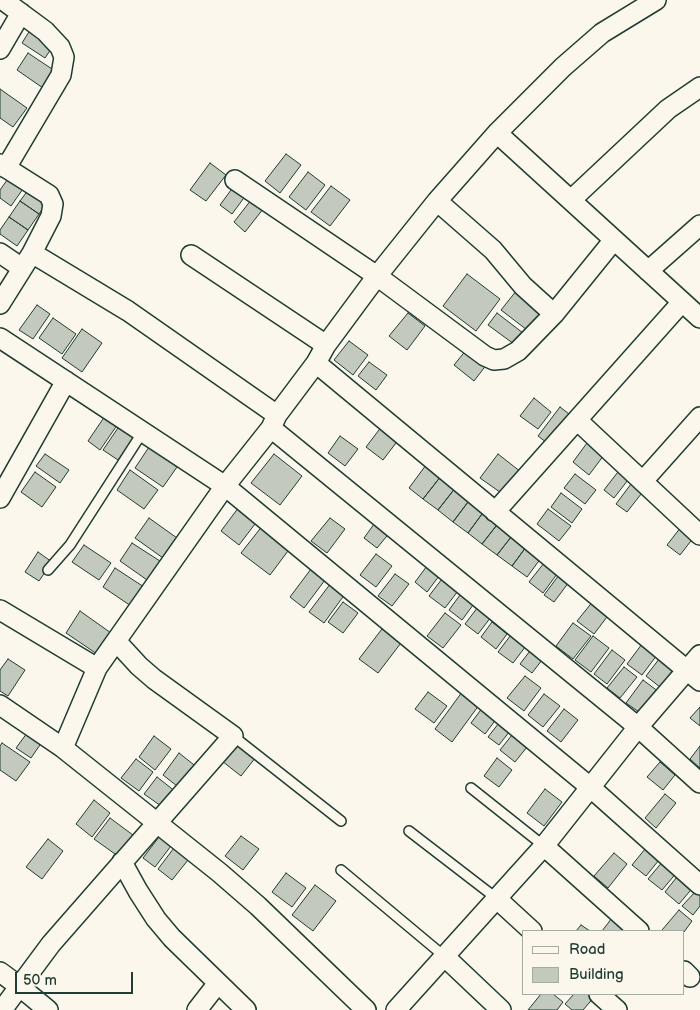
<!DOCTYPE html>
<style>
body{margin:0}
#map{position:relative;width:700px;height:1010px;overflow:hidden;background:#fbf7ec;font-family:"Balsamiq Sans",sans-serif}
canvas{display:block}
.legend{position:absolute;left:522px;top:930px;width:162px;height:65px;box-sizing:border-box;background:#fbf7ec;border:1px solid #a3ada2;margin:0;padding:6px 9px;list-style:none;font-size:15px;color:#1f3d34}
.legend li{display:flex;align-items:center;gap:10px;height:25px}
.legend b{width:25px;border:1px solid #a3ada2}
.scale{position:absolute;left:15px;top:972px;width:118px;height:22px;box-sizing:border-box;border:2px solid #1f3d34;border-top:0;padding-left:6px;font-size:15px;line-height:18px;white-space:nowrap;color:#1f3d34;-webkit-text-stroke:4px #fbf7ec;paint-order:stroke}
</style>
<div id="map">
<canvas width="700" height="1010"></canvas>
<ul class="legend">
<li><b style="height:6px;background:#fbf7ec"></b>Road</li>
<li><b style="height:14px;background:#c4c9be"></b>Building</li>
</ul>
<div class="scale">50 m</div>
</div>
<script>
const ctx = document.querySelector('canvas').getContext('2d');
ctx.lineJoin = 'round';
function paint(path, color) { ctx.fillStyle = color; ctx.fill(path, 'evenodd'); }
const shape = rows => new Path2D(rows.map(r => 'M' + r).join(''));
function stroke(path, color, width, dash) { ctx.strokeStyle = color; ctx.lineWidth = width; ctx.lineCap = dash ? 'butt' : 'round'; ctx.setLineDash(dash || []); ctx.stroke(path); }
const building = shape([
 [32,27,55,43,45,58,22,43,32,27],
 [28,53,55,71,43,88,17,70,28,53],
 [0,89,27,108,13,127,0,118,0,89],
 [286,154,301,165,280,193,265,181,286,154],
 [210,163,226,175,206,201,190,190,210,163],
 [308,172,325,185,306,210,289,197,308,172],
 [10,176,25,186,11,206,0,198,0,190,10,176],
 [237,182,249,191,232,214,220,205,237,182],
 [32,185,50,198,39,214,20,201,32,185],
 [331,186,350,200,330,226,311,212,331,186],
 [255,195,267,204,245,232,234,222,255,195],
 [20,201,39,214,28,230,9,217,20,201],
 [9,217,28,230,17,246,0,234,0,230,9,217],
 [467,274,500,299,476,331,443,306,467,274],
 [517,290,546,312,531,333,501,310,517,290],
 [37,305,50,314,33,339,19,330,37,305],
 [408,313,425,326,407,350,389,336,408,313],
 [497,313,523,333,514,344,488,325,497,313],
 [53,318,76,334,62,354,39,338,53,318],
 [82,329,102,343,82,372,62,358,82,329],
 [349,341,368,355,353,375,334,360,349,341],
 [467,349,487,364,474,381,454,365,467,349],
 [369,362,387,375,376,390,358,376,369,362],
 [534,398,551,412,538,429,520,416,534,398],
 [560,407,573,417,551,446,538,436,560,407],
 [107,413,120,421,100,450,88,441,107,413],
 [122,422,137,433,118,460,103,450,122,422],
 [382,426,399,439,383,460,366,447,382,426],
 [340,436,358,449,345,466,328,453,340,436],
 [590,439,607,451,589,475,573,462,590,439],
 [149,447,177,467,163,487,135,468,149,447],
 [45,454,69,470,60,483,36,466,45,454],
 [274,454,302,476,280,505,251,483,274,454],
 [498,454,521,472,504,495,480,478,498,454],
 [426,465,441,476,423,499,409,488,426,465],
 [621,468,631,476,614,498,604,490,621,468],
 [130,470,158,490,144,509,117,490,130,470],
 [35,472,56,487,42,507,21,492,35,472],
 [575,474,596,490,585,504,564,488,575,474],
 [441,476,456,487,438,510,423,499,441,476],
 [634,480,645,489,627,512,616,504,634,480],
 [456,487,471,498,453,522,438,510,456,487],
 [561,493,582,509,572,523,551,507,561,493],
 [471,498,485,510,468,533,453,522,471,498],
 [239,507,258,520,239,545,221,531,239,507],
 [548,509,571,526,559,541,537,524,548,509],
 [485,510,500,521,482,544,468,533,485,510],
 [149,518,177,538,163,558,135,538,149,518],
 [330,518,345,529,327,553,311,541,330,518],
 [377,520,391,531,377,548,364,538,377,520],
 [500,521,515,532,497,555,482,544,500,521],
 [263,525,291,547,270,575,241,553,263,525],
 [681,527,694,537,680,555,667,545,681,527],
 [515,532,529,543,512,566,497,555,515,532],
 [132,543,163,563,150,582,120,561,132,543],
 [529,543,544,554,527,577,512,566,529,543],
 [84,545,111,563,99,580,72,562,84,545],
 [38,552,52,562,39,581,25,572,38,552],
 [376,554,392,566,376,587,360,575,376,554],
 [430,562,442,572,427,592,415,582,430,562],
 [544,563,557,574,543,593,529,582,544,563],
 [314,565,328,576,304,608,290,597,314,565],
 [115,568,144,587,131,606,103,587,115,568],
 [395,574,409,584,392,606,378,596,395,574],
 [445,575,461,587,445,608,429,596,445,575],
 [559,575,569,582,554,602,544,595,559,575],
 [331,583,345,594,324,623,309,612,331,583],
 [463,591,476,601,462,620,449,610,463,591],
 [594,600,610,613,594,634,577,621,594,600],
 [343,602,358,613,343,633,328,622,343,602],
 [481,603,494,613,478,634,465,624,481,603],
 [80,611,111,633,97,654,66,633,80,611],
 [445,613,461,625,443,648,427,636,445,613],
 [492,622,507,634,496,649,481,637,492,622],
 [573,623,591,636,573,659,556,646,573,623],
 [385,625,404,639,378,673,359,659,385,625],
 [514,631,529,642,513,663,498,652,514,631],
 [593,636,609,648,591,672,575,660,593,636],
 [645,640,660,651,642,675,627,664,645,640],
 [533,647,545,656,532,673,520,664,533,647],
 [612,650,625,660,607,684,594,674,612,650],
 [663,654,677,665,660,687,646,676,663,654],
 [8,659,25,670,8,696,0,691,0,670,8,659],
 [624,667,637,677,620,698,607,688,624,667],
 [525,676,541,688,524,711,507,698,525,676],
 [643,680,659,692,642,714,626,703,643,680],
 [465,688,482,701,452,742,435,729,465,688],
 [428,692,447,706,434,723,415,709,428,692],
 [544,694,560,706,543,727,528,715,544,694],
 [483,707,497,718,485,734,471,723,483,707],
 [700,707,700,726,690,718,700,707],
 [564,709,578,720,561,742,547,731,564,709],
 [502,719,513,727,499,745,488,737,502,719],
 [30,729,44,739,31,758,16,748,30,729],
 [516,730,531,742,515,762,500,750,516,730],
 [154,736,171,749,155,770,139,757,154,736],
 [236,742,256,757,241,776,222,761,236,742],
 [2,743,30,762,16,781,0,770,0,746,2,743],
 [700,746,700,768,690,759,700,746],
 [179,753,198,768,182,790,163,775,179,753],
 [497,758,512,770,499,787,484,776,497,758],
 [136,759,153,772,139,791,121,778,136,759],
 [660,762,675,775,663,790,647,777,660,762],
 [157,777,176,792,164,808,144,794,157,777],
 [545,789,562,802,544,826,527,813,545,789],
 [665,794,676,803,656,828,645,818,665,794],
 [94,800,110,813,92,837,76,824,94,800],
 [110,818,137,838,122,859,94,839,110,818],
 [162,833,174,842,155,867,143,858,162,833],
 [241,836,259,849,243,870,225,856,241,836],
 [48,839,63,851,42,879,26,867,48,839],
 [650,843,663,855,646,876,632,865,650,843],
 [177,844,192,855,172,880,158,869,177,844],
 [614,853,627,864,608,888,594,876,614,853],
 [664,860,678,871,662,890,648,879,664,860],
 [286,873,306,888,292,907,272,892,286,873],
 [680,873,695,885,679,904,665,892,680,873],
 [315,885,336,901,313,931,292,915,315,885],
 [697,890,700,892,700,906,693,915,682,906,697,890],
 [679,910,692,921,684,932,663,931,662,930,679,910],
 [615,914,629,926,625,931,602,931,615,914],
 [581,925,590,931,576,931,581,925],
 [541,994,553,994,563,1002,557,1010,528,1010,541,994],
 [574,994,595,994,596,995,583,1010,572,1010,565,1004,574,994]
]);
paint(building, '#c4c9be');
stroke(building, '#1f3d34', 1);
const service = shape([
 [48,570,70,545,142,433],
 [233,736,341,821],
 [471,788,544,846],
 [409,831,496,898],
 [341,870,444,956]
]);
const minor = shape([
 [3,0,45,31,60,47,64,57,61,75,6,168],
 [0,49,21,13],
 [497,133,700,318],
 [0,164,49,195,53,204,51,216,32,253],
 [235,180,377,276,485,356,494,360,504,359,518,351,554,314,613,241],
 [571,200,668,109,700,87],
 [437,201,493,250,523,286,554,314],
 [0,253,22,268],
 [191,255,326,345],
 [648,271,700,225],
 [0,304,32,253,128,311,277,415],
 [0,338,225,486,590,787,700,885],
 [316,363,700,681],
 [578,421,700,535],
 [271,428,638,727,700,783],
 [643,481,700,417],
 [0,498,66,381],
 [495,512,682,302],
 [0,610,97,668,225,486,271,428,277,415,316,363,326,345,377,276,437,201,497,133,563,67,602,33,656,0],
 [0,705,63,748,220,873,258,906,366,1010],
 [63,748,97,668],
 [544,846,639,931],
 [122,862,138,891,156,919,172,938,246,1010],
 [496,898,532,931],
 [444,956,501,1010],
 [684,971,690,977],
 [0,972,19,986,48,1010],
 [599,994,617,1010],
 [2,1010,51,944,233,736,154,679,139,666,116,641],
 [197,1010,218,983],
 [396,1010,544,846,638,727,700,655]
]);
stroke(service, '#1f3d34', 12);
stroke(minor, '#1f3d34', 22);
stroke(service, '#fbf7ec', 9);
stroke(minor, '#fbf7ec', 19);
</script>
